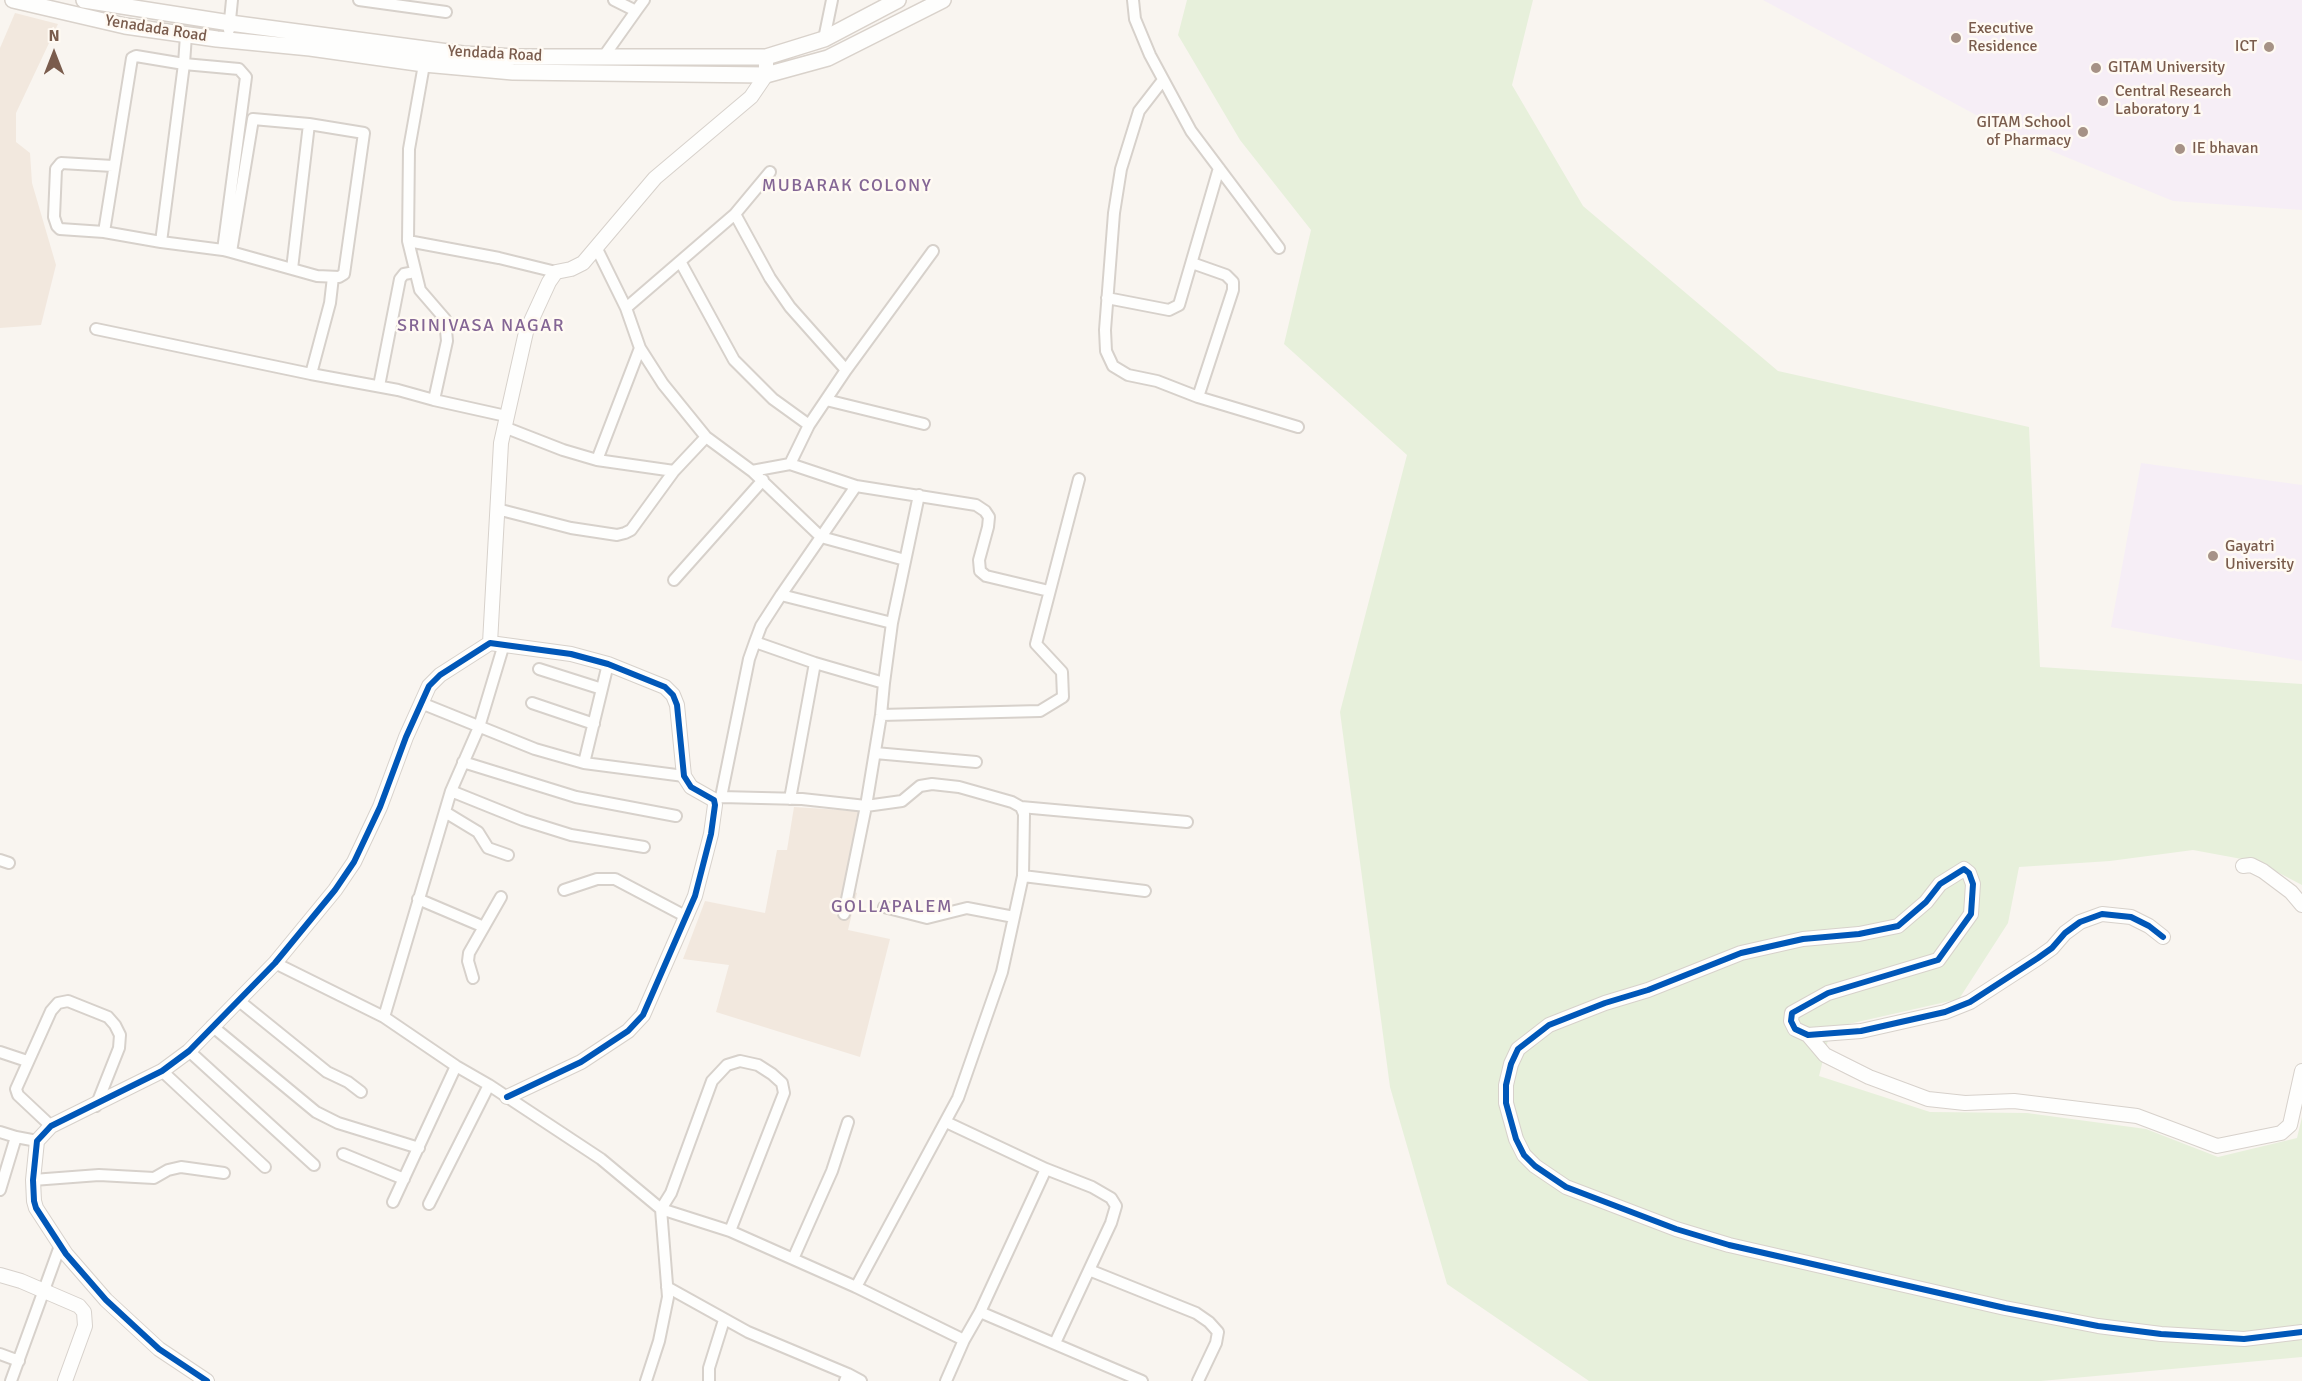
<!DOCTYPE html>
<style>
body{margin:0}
#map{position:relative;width:2302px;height:1381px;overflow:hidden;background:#f9f5f0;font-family:Signika,sans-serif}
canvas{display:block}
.north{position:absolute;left:24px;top:24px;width:60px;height:60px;-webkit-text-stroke:4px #fffaf3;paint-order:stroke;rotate:0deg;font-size:16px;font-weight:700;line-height:24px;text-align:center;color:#7a5c4d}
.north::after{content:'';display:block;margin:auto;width:21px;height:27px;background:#7a5c4d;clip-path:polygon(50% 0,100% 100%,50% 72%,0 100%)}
</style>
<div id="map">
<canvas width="2302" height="1381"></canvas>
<div class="north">N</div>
</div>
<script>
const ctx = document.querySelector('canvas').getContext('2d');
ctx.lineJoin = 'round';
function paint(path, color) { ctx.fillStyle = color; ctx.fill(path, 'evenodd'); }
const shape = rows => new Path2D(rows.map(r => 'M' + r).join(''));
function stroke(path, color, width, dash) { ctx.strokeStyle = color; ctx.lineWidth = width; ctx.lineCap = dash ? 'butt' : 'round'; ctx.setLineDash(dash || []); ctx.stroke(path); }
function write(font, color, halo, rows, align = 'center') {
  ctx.font = font + ' Signika,sans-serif'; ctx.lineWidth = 5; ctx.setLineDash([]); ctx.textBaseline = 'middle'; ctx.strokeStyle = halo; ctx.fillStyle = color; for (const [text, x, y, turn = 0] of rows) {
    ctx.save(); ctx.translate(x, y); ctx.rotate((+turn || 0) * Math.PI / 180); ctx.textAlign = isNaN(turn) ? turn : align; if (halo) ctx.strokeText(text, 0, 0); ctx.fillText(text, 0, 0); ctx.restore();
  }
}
paint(shape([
 [15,13,58,24,16,113,16,142,30,153,32,183,56,265,41,325,0,328,0,48],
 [794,807,871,812,852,891,857,893,848,930,890,939,860,1057,716,1012,729,965,683,959,705,901,765,913,777,850,787,850]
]), '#f2e8de');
paint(shape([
 [1763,0,2302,0,2302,210,2173,201,2015,136],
 [2141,463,2302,485,2302,661,2111,627]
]), '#f6eef6');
paint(shape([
 [1187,0,1533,0,1512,85,1583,206,1778,371,2029,427,2040,667,2302,684,2302,885,2258,862,2193,850,2110,861,2019,867,2008,923,1959,999,1831,1028,1819,1076,1930,1112,2027,1113,2146,1129,2218,1157,2297,1138,2302,1117,2302,1357,2041,1381,1589,1381,1447,1284,1390,1087,1340,712,1407,455,1284,344,1311,230,1240,140,1178,35]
]), '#e7f0db');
const minor = shape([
 [359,0,446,12],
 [614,0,636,11,644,0],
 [1133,0,1135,19,1150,55,1191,131,1279,248],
 [229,30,232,0],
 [824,39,832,0],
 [604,56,636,11],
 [425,59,409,149,408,241,420,290,445,319,447,341,434,400,506,416],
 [1163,80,1139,111,1121,169,1114,213,1105,330,1106,351,1113,366,1128,375,1157,381,1198,397,1298,427],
 [735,214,770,172],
 [104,232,60,229,57,226,54,217,56,169,61,163,113,166],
 [408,241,499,258,556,272],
 [161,242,104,232,132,58,136,56,184,64,239,69,246,77,223,250,161,242,184,64,186,35],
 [596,247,626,308,640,348,663,384,706,437],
 [223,250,231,252,317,276,339,277,344,274,364,133,309,124,253,119,231,252],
 [681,263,734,360,773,399,809,425],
 [1192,263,1226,275,1233,282,1233,290,1198,397],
 [292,269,309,124],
 [1107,298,1169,310,1179,305,1219,168],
 [626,308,735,214,770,278,790,307,846,370,809,425,790,464],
 [96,329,311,374,398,390,434,400],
 [846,370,933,251],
 [311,374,330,303,333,277],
 [379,386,400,279,404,274,415,272],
 [826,400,924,424],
 [504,427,563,450,597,460,674,471],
 [597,460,640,348],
 [752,471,821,537,856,486],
 [497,509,571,528,617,535,625,533,631,530,674,471,706,437,752,471,790,464,856,486,976,505,985,511,989,517,988,527,979,560,980,571,986,576,1049,591],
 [674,580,763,480],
 [781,595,892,623,884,683],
 [892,623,919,495],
 [755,642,815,663,884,683,881,715,866,806,844,914],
 [539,669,602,689],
 [421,703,535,749,584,763,684,776],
 [532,703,594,724],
 [881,715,1040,711,1063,697,1062,672,1036,644,1079,479],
 [875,753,976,762],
 [463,762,576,797,676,816],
 [584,763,608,664],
 [451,791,523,820,571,835,644,847],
 [721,797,749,659,755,642,761,626,781,595,821,537,905,560],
 [790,799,815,663],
 [714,800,721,797,802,799,866,806,902,801,920,786,932,784,959,787,1012,802,1021,807,1024,814,1023,876,1002,972,958,1098,856,1287],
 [1021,807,1187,822],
 [445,812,478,832,488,848,508,855],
 [0,860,9,863],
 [1023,876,1145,891],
 [564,890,597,879,615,879,687,917],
 [418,899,484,927],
 [884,907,927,918,967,908,1014,917],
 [275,963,384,1017,456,1066,489,1085,601,1159,661,1209,668,1297,659,1341,646,1381],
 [473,978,468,961,469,953,501,897],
 [238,1000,327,1072,348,1082,361,1092],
 [384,1017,451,791,479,727,504,644],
 [212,1026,316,1112,338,1123,419,1148],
 [189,1051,314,1165],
 [0,1052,27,1061],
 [162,1071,265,1167],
 [946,1122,1046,1169,1092,1187,1111,1198,1116,1206,1111,1223,1055,1343],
 [51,1126,18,1095,16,1089,51,1011,58,1003,68,1001,108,1017,115,1025,120,1035,119,1048,96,1106],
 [0,1132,16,1137],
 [343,1154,404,1179],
 [33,1180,99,1175,154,1178,168,1170,181,1167,224,1173],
 [0,1190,16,1137,37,1141],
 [393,1202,456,1066],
 [429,1204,489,1085],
 [730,1231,784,1093,782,1083,772,1074,758,1065,740,1061,727,1065,712,1081,671,1193,661,1209,730,1231,856,1287,964,1340,946,1381],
 [793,1259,832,1171,848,1122],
 [1089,1270,1196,1313,1209,1322,1218,1332,1216,1343,1198,1381],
 [667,1287,748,1332,848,1374],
 [980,1312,1142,1381],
 [964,1340,980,1312,1046,1169],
 [0,1354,19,1361],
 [11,1381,60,1246],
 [709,1381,709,1368,724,1320],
 [845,1381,848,1374,861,1381]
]);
const tertiary = shape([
 [490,643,501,443,526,332,549,282,556,272,571,269,583,263,655,178,751,97,766,75,766,57],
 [2243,866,2251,865,2263,871,2291,892,2302,905],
 [2163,937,2149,926,2131,917,2102,914,2080,922,2065,933,2052,948,2038,958,1970,1002,1945,1012,1861,1031,1808,1035,1795,1029,1791,1021,1792,1013,1828,993,1938,960,1971,914,1973,884,1969,873,1964,869,1940,884,1926,902,1898,926,1859,934,1803,939,1741,953,1648,990,1605,1003,1549,1025,1518,1049,1511,1064,1506,1085,1506,1103,1516,1139,1524,1155,1535,1166,1566,1187,1676,1229,1729,1245,2005,1308,2098,1326,2161,1334,2244,1339,2302,1332],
 [1808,1035,1825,1055,1869,1077,1928,1099,1965,1103,2014,1101,2137,1116,2217,1146,2281,1133,2290,1125,2302,1071],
 [0,1275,21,1281,79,1306,84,1312,85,1326,65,1381],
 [207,1381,159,1349,106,1300,66,1254,36,1208,34,1201,33,1180,37,1141,51,1126,162,1071,189,1051,275,963,335,890,354,862,380,807,406,737,429,686,440,675,490,643,571,654,608,664,665,687,673,695,677,705,684,776,691,787,714,800,715,805,711,834,695,896,643,1015,628,1031,581,1062,507,1097]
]);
const secondary = shape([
 [13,0,125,26,217,39,310,48,424,64,513,72,766,75,828,58,943,0],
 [84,0,230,23,463,54,516,57,766,57,824,39,898,0]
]);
stroke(minor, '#d7d1cb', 14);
stroke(tertiary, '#d7d1cb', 16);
stroke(secondary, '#d9d2cb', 18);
stroke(minor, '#fefefd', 10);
stroke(tertiary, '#fefefd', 14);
stroke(secondary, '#fefefd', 15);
stroke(shape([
 [2163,937,2149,926,2131,917,2102,914,2080,922,2065,933,2052,948,2038,958,1970,1002,1945,1012,1861,1031,1808,1035,1795,1029,1791,1021,1792,1013,1828,993,1938,960,1971,914,1973,884,1969,873,1964,869,1940,884,1926,902,1898,926,1859,934,1803,939,1741,953,1648,990,1605,1003,1549,1025,1518,1049,1511,1064,1506,1085,1506,1103,1516,1139,1524,1155,1535,1166,1566,1187,1676,1229,1729,1245,2005,1308,2098,1326,2161,1334,2244,1339,2302,1332],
 [207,1381,159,1349,106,1300,66,1254,36,1208,34,1201,33,1180,37,1141,51,1126,162,1071,189,1051,275,963,335,890,354,862,380,807,406,737,429,686,440,675,490,643,571,654,608,664,665,687,673,695,677,705,684,776,691,787,714,800,715,805,711,834,695,896,643,1015,628,1031,581,1062,507,1097]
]), '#0057b8', 6);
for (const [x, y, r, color] of [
 [1956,38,6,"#a69286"],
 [2269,47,6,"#a69286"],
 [2096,68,6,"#a69286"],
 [2103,101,6,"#a69286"],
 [2083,132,6,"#a69286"],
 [2180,149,6,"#a69286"],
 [2213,556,6,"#a69286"]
]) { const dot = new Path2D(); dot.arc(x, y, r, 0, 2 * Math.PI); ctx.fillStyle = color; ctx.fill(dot); stroke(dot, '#fffaf3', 2); }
write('16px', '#7a5c4d', '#fffaf3', [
 ["Yenadada Road",156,29,9],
 ["Yendada Road",495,54,3]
]);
write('16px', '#7a5c4d', '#fffaf3', [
 ["Executive",1968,29],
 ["Residence",1968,47],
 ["ICT",2257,47,"right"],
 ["GITAM University",2108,68],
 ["Central Research",2115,92],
 ["Laboratory 1",2115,110],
 ["GITAM School",2071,123,"right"],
 ["of Pharmacy",2071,141,"right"],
 ["IE bhavan",2192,149],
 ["Gayatri",2225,547],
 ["University",2225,565]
], 'left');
ctx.letterSpacing = '1.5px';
write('18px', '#846695', '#fffaf3', [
 ["MUBARAK COLONY",847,186],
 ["SRINIVASA NAGAR",481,326],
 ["GOLLAPALEM",892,907]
]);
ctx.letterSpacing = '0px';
</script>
